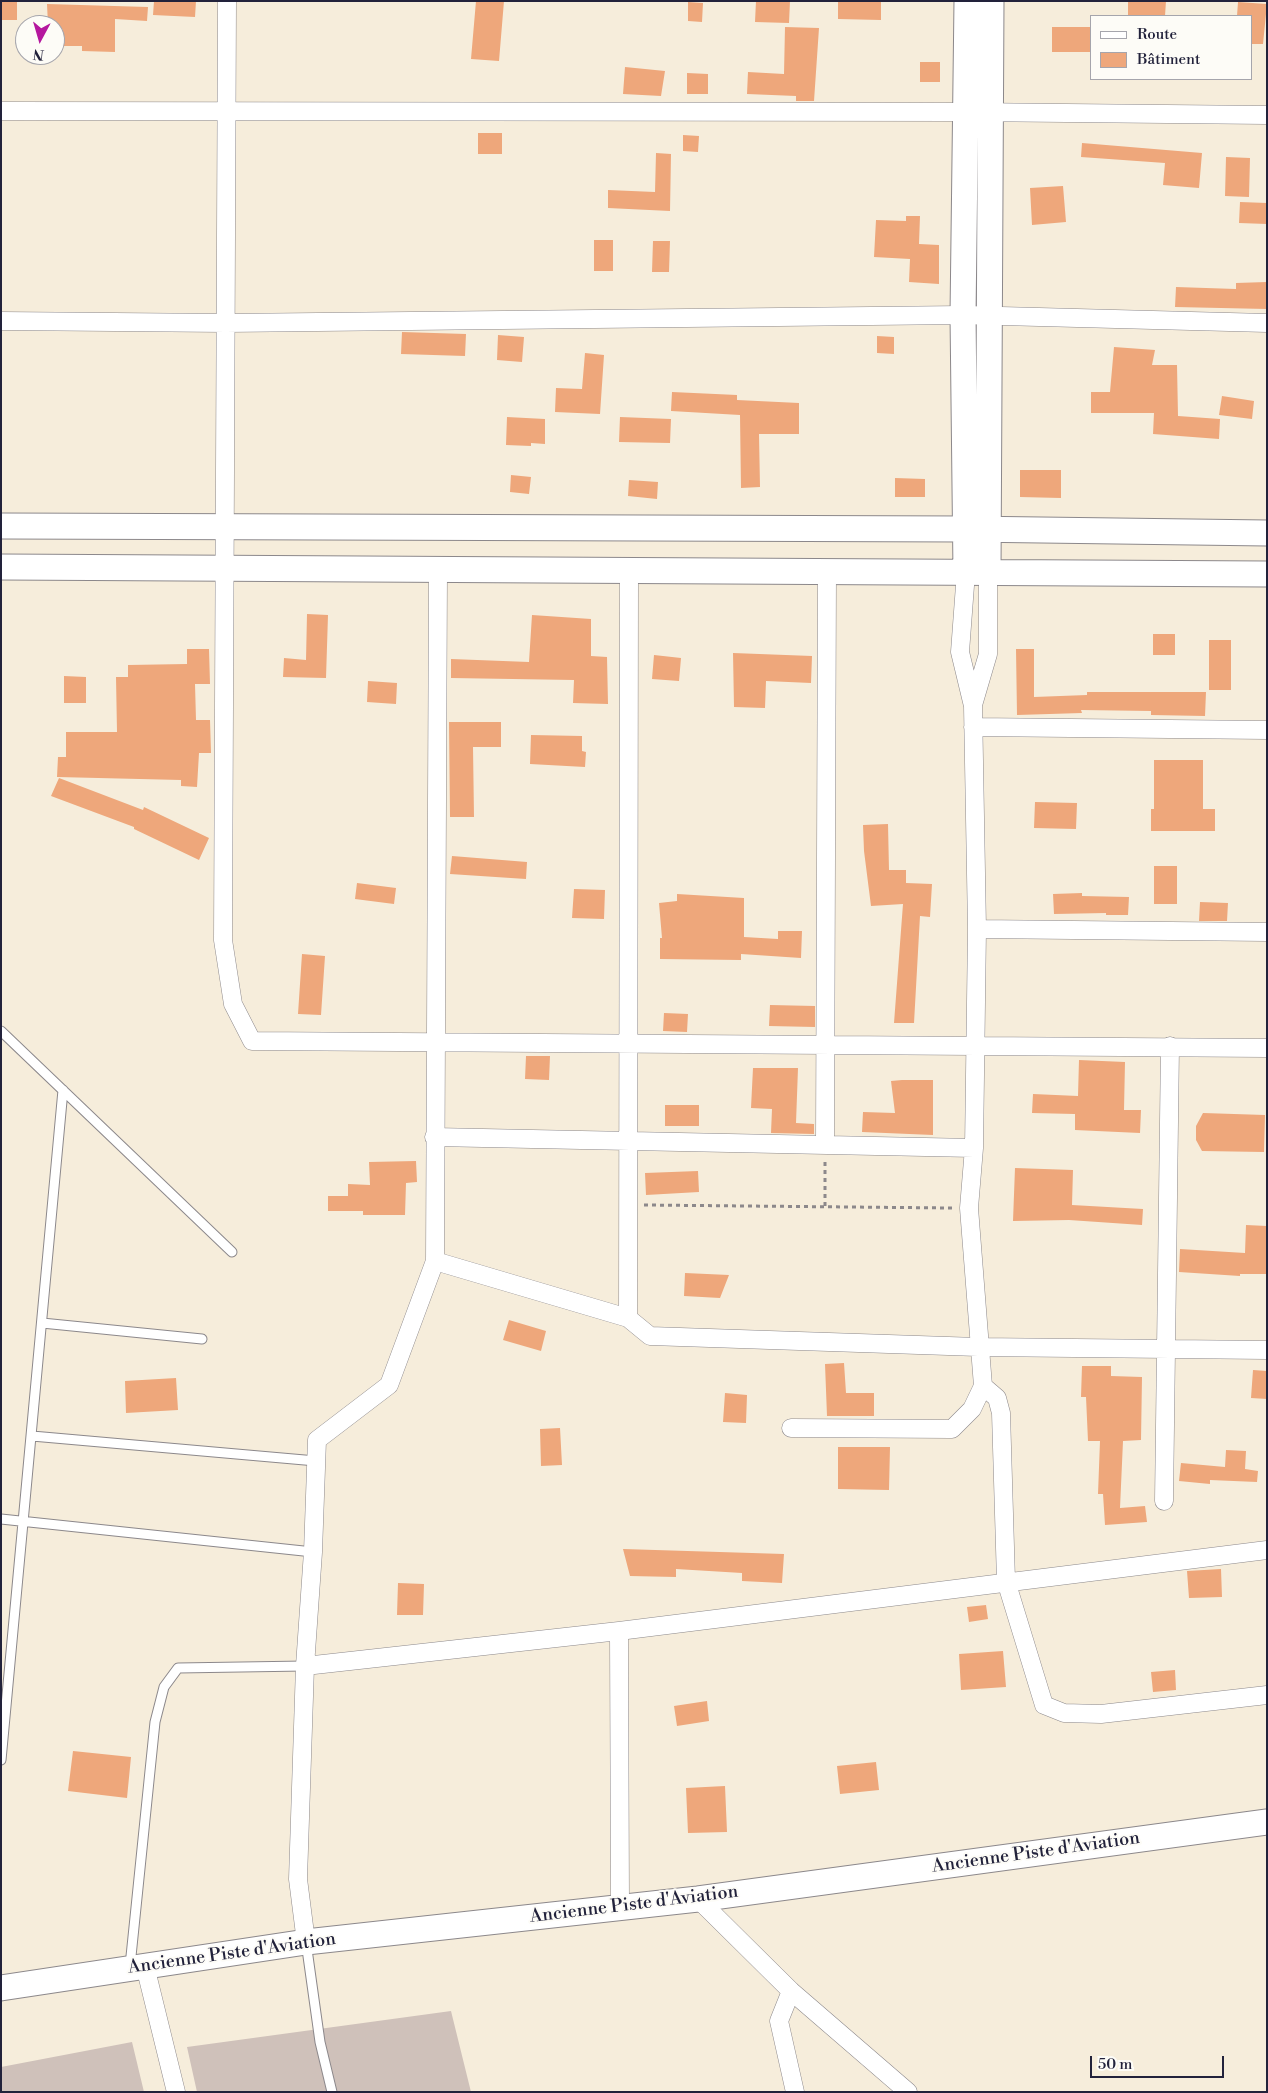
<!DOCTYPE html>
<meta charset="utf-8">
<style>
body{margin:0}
#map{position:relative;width:1268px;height:2093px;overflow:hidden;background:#f6eddb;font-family:"Libre Bodoni",serif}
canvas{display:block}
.frame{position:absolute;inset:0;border:2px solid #22223b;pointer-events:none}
.legend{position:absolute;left:1090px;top:15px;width:162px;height:65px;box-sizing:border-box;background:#fdfcf7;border:1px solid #a5a5ac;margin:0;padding:6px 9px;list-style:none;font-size:15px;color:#22223b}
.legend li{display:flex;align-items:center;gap:10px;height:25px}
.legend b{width:25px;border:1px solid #a5a5ac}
.north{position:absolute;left:15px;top:15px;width:50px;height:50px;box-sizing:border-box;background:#fdfcf7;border:1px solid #a5a5ac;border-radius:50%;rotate:186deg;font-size:14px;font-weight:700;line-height:20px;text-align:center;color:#22223b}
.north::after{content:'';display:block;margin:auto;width:18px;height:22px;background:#b5179e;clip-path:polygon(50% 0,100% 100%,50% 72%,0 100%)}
.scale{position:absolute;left:1090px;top:2056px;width:134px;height:22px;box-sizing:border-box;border:2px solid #22223b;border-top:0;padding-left:6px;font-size:15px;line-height:18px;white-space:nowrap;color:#22223b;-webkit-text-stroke:4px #fdfcf7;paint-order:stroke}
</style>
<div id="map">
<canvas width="1268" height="2093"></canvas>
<div class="frame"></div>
<ul class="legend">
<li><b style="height:6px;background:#fff"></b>Route</li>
<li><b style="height:14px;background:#eea77b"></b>Bâtiment</li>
</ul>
<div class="north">N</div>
<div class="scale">50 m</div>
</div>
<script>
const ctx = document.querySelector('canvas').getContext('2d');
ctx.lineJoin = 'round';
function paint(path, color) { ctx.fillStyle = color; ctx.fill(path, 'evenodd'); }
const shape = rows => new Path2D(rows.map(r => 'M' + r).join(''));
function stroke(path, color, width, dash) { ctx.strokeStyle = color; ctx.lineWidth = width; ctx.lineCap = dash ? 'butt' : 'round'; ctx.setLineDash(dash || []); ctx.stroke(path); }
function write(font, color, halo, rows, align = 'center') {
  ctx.font = font + ' "Libre Bodoni",serif'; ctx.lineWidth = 4; ctx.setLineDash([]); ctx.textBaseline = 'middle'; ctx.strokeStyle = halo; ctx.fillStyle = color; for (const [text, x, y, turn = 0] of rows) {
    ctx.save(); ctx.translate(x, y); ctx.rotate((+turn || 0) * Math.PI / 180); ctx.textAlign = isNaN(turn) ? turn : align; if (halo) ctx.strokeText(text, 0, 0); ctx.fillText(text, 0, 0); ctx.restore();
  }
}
paint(shape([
 [451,2011,471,2092,197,2092,187,2047],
 [132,2042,144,2092,1,2092,1,2067]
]), '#cfc1ba');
paint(shape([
 [1,1,17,1,17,20,1,20],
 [154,1,196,1,195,17,153,15],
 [476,1,504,1,499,61,471,59],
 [756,1,790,1,789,23,755,22],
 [838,1,881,1,881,20,838,19],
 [1128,1,1166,1,1165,16,1128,16],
 [688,2,703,3,702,22,688,21],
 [1238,2,1267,4,1263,44,1252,44,1252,16,1237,16],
 [47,4,148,7,147,21,115,19,115,52,82,51,82,46,55,46,55,25,48,25],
 [785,27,819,28,814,101,796,101,796,96,747,94,748,72,784,74],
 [1052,27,1092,27,1092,52,1052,52],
 [920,62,940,62,940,82,920,82],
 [625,67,665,71,661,96,623,94],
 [687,73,708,74,708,94,687,94],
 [478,133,502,133,502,154,478,154],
 [683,135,699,136,698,152,683,151],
 [1082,143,1202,153,1199,188,1163,185,1165,163,1081,157],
 [656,153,671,154,670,211,608,208,608,190,655,192],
 [1226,157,1250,158,1249,197,1225,196],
 [1063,186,1066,222,1032,225,1030,188],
 [1240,202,1267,203,1267,224,1239,223],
 [906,216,920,216,919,244,939,245,939,284,909,282,910,259,874,257,876,220,906,221],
 [594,240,613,240,613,271,594,271],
 [653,241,670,241,669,272,652,272],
 [1267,282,1267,309,1175,307,1176,287,1236,289,1236,283],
 [402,332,466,334,465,356,401,354],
 [498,335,524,337,522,362,497,360],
 [877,336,894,337,894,354,877,353],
 [1114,347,1155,350,1152,365,1177,365,1178,416,1220,419,1219,439,1153,434,1154,413,1091,413,1091,392,1110,392],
 [585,353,604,355,600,414,555,412,556,388,582,389],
 [672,392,737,395,737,400,799,403,799,434,759,434,760,487,741,488,740,415,671,411],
 [1222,396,1254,401,1252,419,1219,415],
 [507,417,545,419,545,444,531,443,531,446,506,445],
 [620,417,671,419,670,443,619,442],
 [1020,470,1061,470,1061,498,1020,497],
 [511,475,531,477,529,494,510,492],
 [895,478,925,479,925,497,895,497],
 [629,480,658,482,657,499,628,496],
 [307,614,328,615,326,678,283,677,284,658,306,660],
 [532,615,591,619,591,656,607,657,608,704,573,703,574,680,451,678,451,659,529,662],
 [1153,634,1175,634,1175,655,1153,655],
 [1209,640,1231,640,1231,690,1209,690],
 [187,649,209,649,210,684,195,684,196,720,210,720,211,753,199,753,197,787,181,786,181,780,57,777,58,757,66,757,66,732,117,732,116,677,128,677,128,665,187,664],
 [1016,649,1034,649,1034,697,1087,695,1087,692,1206,692,1205,716,1151,715,1151,711,1081,710,1082,713,1017,715],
 [733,653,812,656,811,683,766,681,765,708,734,707],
 [654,655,681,658,679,681,652,679],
 [64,676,86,677,86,703,64,703],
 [368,681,397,683,396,704,367,702],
 [449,722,501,722,501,747,473,747,474,817,450,817],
 [531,735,582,736,582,751,586,752,585,767,530,764],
 [1154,760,1203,760,1203,809,1215,809,1215,831,1151,831,1151,809,1154,809],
 [59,778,143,810,144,807,209,838,199,860,134,829,134,827,51,796],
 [1035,802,1077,803,1076,829,1034,828],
 [888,824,889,870,906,870,906,883,932,884,930,917,920,916,914,1023,894,1023,903,904,871,906,864,851,863,825],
 [452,856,527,862,526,879,450,874],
 [1154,866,1177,866,1177,904,1154,904],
 [357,883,396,888,394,904,355,899],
 [574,889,605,890,604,919,572,918],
 [1082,893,1082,896,1129,897,1128,915,1106,915,1106,913,1054,914,1053,894],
 [677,894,744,898,744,937,778,939,778,931,802,931,801,958,741,954,741,960,660,959,660,938,662,938,659,903,677,901],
 [1200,902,1228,903,1227,921,1199,921],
 [302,954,325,956,321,1015,298,1014],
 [770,1005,815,1006,815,1027,769,1026],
 [664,1013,688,1014,687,1032,663,1031],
 [526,1056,550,1056,549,1080,525,1079],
 [1079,1060,1125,1062,1124,1110,1141,1110,1140,1133,1075,1130,1075,1114,1032,1113,1033,1094,1078,1096],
 [753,1068,798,1068,796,1123,814,1124,814,1134,771,1133,772,1109,751,1108],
 [902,1080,933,1080,933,1135,862,1132,863,1112,895,1113,891,1081],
 [665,1105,699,1105,699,1126,665,1126],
 [1203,1113,1265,1115,1264,1152,1202,1151,1196,1140,1196,1126],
 [416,1161,417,1182,406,1183,405,1215,363,1215,363,1211,328,1211,328,1196,348,1196,348,1184,370,1185,369,1162],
 [1015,1168,1073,1170,1072,1205,1143,1209,1142,1225,1069,1220,1013,1221],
 [698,1171,699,1192,646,1195,645,1173],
 [1246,1225,1267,1226,1267,1274,1240,1274,1240,1276,1179,1272,1180,1249,1245,1253],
 [685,1273,729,1275,720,1298,684,1296],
 [509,1320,546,1331,541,1351,503,1340],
 [844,1363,846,1393,874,1393,874,1416,827,1416,825,1364],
 [1082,1366,1111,1366,1111,1376,1142,1377,1141,1440,1123,1441,1120,1508,1145,1506,1147,1522,1105,1525,1103,1494,1098,1494,1100,1441,1088,1441,1086,1397,1081,1397],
 [1253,1370,1267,1371,1267,1399,1251,1398],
 [176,1378,178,1410,126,1413,125,1381],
 [725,1393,747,1395,746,1423,723,1422],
 [560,1428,562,1465,541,1466,540,1429],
 [838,1447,890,1447,889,1490,838,1489],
 [1226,1450,1246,1451,1245,1469,1258,1471,1257,1482,1210,1480,1210,1484,1179,1481,1181,1463,1225,1467],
 [623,1549,784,1554,782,1583,742,1581,742,1573,676,1569,676,1577,630,1576],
 [1221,1569,1222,1597,1189,1598,1187,1571],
 [398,1583,424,1584,423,1615,397,1615],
 [986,1605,988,1619,969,1622,967,1607],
 [1003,1651,1006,1687,961,1690,959,1654],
 [1175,1670,1176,1690,1153,1692,1151,1672],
 [707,1701,709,1721,677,1726,674,1706],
 [73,1751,131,1757,127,1798,68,1791],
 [876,1762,879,1790,840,1794,837,1766],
 [725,1786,727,1832,688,1833,686,1788]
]), '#eea77b');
const lane = shape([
 [1,1031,232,1252],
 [42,1323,202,1339],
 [32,1436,316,1461],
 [1,1519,313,1552],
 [1,1760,63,1090],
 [306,1942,320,2042,332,2092],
 [130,1966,155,1722,164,1687,178,1668,305,1666]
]);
const street = shape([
 [227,1,223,940,233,1004,252,1041,1267,1048],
 [1,111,966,112,1267,115],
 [1,321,226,323,963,315,1267,323],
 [973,705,988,654,988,572],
 [973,727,1267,730],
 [977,929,1267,932],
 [434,1137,974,1148],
 [825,1144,827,572],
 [435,1261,628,1318,650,1336,978,1347,1267,1350],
 [628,1318,629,571],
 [983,1386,997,1398,1001,1413,1006,1581,1044,1705,1064,1713,1101,1714,1267,1695],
 [791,1428,952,1429,972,1409,983,1386,969,1208,974,1148,977,929,973,706,960,652,966,572],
 [1164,1501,1170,1046],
 [619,1631,620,1907],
 [305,1666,619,1631,1267,1550],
 [698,1899,791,1991,908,2092],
 [306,1942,298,1879,305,1666,313,1552,317,1440,389,1385,435,1261,438,570],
 [145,1966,176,2092],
 [791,1991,779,2021,795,2092]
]);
const secondary = shape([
 [1,526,966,529,1267,533],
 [1,567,1267,574],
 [966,572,963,315,967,1],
 [988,572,991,1],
 [1,1988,306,1942,698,1899,1267,1822]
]);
stroke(lane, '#8c888b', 11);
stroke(street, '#8c888b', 19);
stroke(secondary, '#8c888b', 27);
stroke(shape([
 [825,1162,825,1207],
 [644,1205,952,1208]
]), '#8c888b', 3, [4, 4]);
stroke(lane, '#fff', 9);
stroke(street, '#fff', 18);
stroke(secondary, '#fff', 25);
write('18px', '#22223b', '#fdfcf7', [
 ["Ancienne Piste d'Aviation",1036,1853,-8],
 ["Ancienne Piste d'Aviation",634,1905,-7],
 ["Ancienne Piste d'Aviation",232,1954,-8]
]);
</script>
